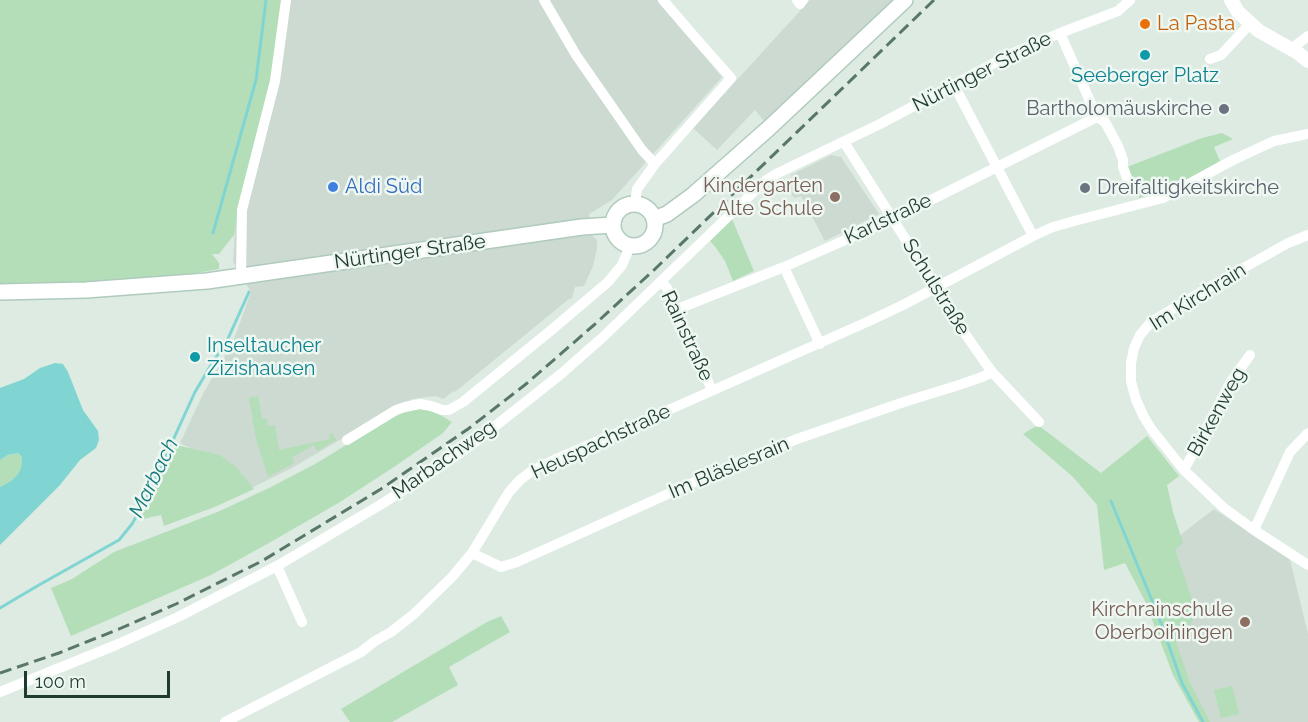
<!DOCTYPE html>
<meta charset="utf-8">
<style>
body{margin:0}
#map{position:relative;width:1308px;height:722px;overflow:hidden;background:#ddebe2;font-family:Raleway,sans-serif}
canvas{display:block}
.scale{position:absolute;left:24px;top:671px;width:146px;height:27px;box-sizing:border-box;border:3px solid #1e3b2e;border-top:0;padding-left:8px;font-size:18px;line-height:21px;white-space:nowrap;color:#1e3b2e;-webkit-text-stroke:4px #eef7f1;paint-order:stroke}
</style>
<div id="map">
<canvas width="1308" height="722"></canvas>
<div class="scale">100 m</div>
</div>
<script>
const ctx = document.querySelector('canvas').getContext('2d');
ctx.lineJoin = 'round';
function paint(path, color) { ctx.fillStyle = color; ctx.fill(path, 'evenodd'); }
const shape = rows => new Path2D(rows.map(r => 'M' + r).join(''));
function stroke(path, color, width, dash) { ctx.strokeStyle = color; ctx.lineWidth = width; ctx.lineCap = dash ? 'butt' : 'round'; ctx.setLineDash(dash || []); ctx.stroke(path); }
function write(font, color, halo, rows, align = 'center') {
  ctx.font = font + ' Raleway,sans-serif'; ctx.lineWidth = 5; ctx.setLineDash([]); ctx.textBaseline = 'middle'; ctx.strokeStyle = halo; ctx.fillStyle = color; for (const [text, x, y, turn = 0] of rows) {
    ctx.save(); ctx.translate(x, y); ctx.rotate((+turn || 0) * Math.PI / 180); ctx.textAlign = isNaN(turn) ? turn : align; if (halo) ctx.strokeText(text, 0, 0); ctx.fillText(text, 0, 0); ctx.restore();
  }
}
paint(shape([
 [281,0,657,0,722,77,612,200,589,214,591,235,597,240,597,249,593,266,584,286,575,287,572,298,569,299,455,392,454,391,443,399,436,396,412,399,398,406,290,469,241,493,202,454,180,443,204,392,233,342,251,292,233,262,236,209],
 [810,0,893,0,765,122,755,110,717,150,693,128],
 [831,155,841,157,879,214,825,241,801,196,794,198,788,187,795,183,791,175],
 [1214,509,1290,560,1308,634,1308,722,1206,722,1173,641,1170,543]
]), '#ccdad1');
paint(shape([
 [0,0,284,0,272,82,240,199,234,235,219,254,212,254,219,263,219,269,168,278,66,285,0,285],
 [1222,133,1233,139,1214,147,1220,161,1174,188,1170,184,1150,194,1139,198,1127,167,1202,138],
 [732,219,754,271,733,281,725,261,716,248,710,241],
 [258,396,262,419,267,419,268,426,275,425,279,450,330,439,329,434,332,433,336,440,317,451,314,445,292,457,294,463,268,477,256,439,249,398],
 [419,408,430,409,452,422,443,433,397,465,340,502,269,543,211,575,71,636,51,588,72,579,114,552,220,511,271,487,315,464,389,419,406,411],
 [1038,425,1101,473,1147,436,1179,476,1167,485,1173,512,1183,543,1175,549,1196,611,1186,636,1176,642,1189,680,1210,722,1199,722,1173,675,1145,601,1125,563,1104,570,1097,505,1073,477,1023,434],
 [176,445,220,455,236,467,254,489,217,506,164,526,161,515,139,520],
 [18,453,22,457,21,468,18,474,11,481,0,487,0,460,8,455],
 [501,616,510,632,449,667,458,685,392,722,350,722,341,709,487,622],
 [1232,686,1239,714,1221,718,1214,690]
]), '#b4deb8');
paint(shape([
 [55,363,63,364,68,372,83,410,98,431,99,440,96,448,80,460,60,485,0,545,0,487,11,481,18,474,21,468,22,457,18,453,8,455,0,460,0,388,24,379,40,368]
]), '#80d5d3');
stroke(shape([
 [213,233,256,80,266,0],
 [1111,501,1158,615,1182,683,1203,722],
 [0,608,39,585,119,540,132,524,147,497,195,392,214,360,226,343,249,292]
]), '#80d5d3', 3);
const secondary = shape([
 '613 225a21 21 0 1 1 42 0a21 21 0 1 1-42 0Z',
 [654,219,667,214,693,195,769,128,905,0],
 [0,292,86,290,207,281,582,227,613,225]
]);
stroke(secondary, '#b0cbbd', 18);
stroke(shape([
 [544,0,576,55,642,150,655,164],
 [797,0,800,4,803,0],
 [1060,33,1097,117,1105,122,1118,146,1123,160,1123,167,1127,178],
 [1291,49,1308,36],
 [1210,59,1221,55,1250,24],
 [954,85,1033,236],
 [844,142,966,335,982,358,992,372,1039,422],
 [635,204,637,189,655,164,731,78,693,35,663,0],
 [1308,235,1288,243,1206,289,1151,322,1140,335,1134,348,1131,363,1131,381,1136,400,1144,417,1152,430,1184,470,1224,508,1254,530,1308,565],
 [784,267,820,344],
 [241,277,242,210,275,81,286,0],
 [661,282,667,288,675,310,712,390],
 [675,310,784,267,893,219,1097,117],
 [347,440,396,410,405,407,420,404,431,406,442,410,449,410,463,402,549,332,608,282,622,265,630,246],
 [1184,470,1230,383,1250,355],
 [1254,530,1290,452,1308,433],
 [472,553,501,567,517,562,730,466,797,439,904,402,959,385,982,377,992,372],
 [277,566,302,622],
 [0,692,116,645,178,617,277,566,380,505,429,474,470,446,561,374,603,337,765,181,776,174,880,124,1013,53,1060,33,1118,11,1130,0],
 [225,722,361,652,375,641,391,632,414,614,452,577,472,553,509,492,520,480,533,470,554,460,637,424,867,322,903,305,1033,236,1053,227,1078,220,1163,198,1233,160,1274,141,1308,134]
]), '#fff', 10);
stroke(shape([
 [1231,0,1238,12,1259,31,1298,53,1308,61]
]), '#fff', 14);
stroke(secondary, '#fff', 15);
stroke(shape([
 [0,673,59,653,119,629,176,604,262,561,381,489,468,429,526,384,594,325,655,269,934,0]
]), '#587769', 3, [12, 6]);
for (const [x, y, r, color] of [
 [1145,24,6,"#e8710a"],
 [1145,55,6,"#0f9aa8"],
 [1224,109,6,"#6b7280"],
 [333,187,6,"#3f7fe0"],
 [1085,188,6,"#6b7280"],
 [835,197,6,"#8d6e63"],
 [195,357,6,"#0f9aa8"],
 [1245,622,6,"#8d6e63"]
]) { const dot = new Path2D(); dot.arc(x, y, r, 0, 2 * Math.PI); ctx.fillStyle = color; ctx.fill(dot); stroke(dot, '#eef7f1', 2); }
write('20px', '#c56008', '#eef7f1', [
 ["La Pasta",1157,24]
], 'left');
write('20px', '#1e3b2e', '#eef7f1', [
 ["Nürtinger Straße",982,72,-27],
 ["Karlstraße",888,219,-25],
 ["Nürtinger Straße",410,252,-8],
 ["Schulstraße",936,287,58],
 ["Im Kirchrain",1198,297,-32],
 ["Rainstraße",687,336,65],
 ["Birkenweg",1217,412,-61],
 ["Heuspachstraße",601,442,-25],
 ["Marbachweg",444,460,-35],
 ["Im Bläslesrain",729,468,-23]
]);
write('20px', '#0d838f', '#eef7f1', [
 ["Seeberger Platz",1145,76],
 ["Inseltaucher",207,346,"left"],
 ["Zizishausen",207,369,"left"]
]);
write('20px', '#5b616d', '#eef7f1', [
 ["Bartholomäuskirche",1212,109],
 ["Dreifaltigkeitskirche",1097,188,"left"]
], 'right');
write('20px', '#785e54', '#eef7f1', [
 ["Kindergarten",823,186],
 ["Alte Schule",823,209],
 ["Kirchrainschule",1233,610],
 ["Oberboihingen",1233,633]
], 'right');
write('20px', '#366cbe', '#eef7f1', [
 ["Aldi Süd",345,187]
], 'left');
write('italic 21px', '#157b7a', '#eef7f1', [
 ["Marbach",154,478,-64]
]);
</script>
